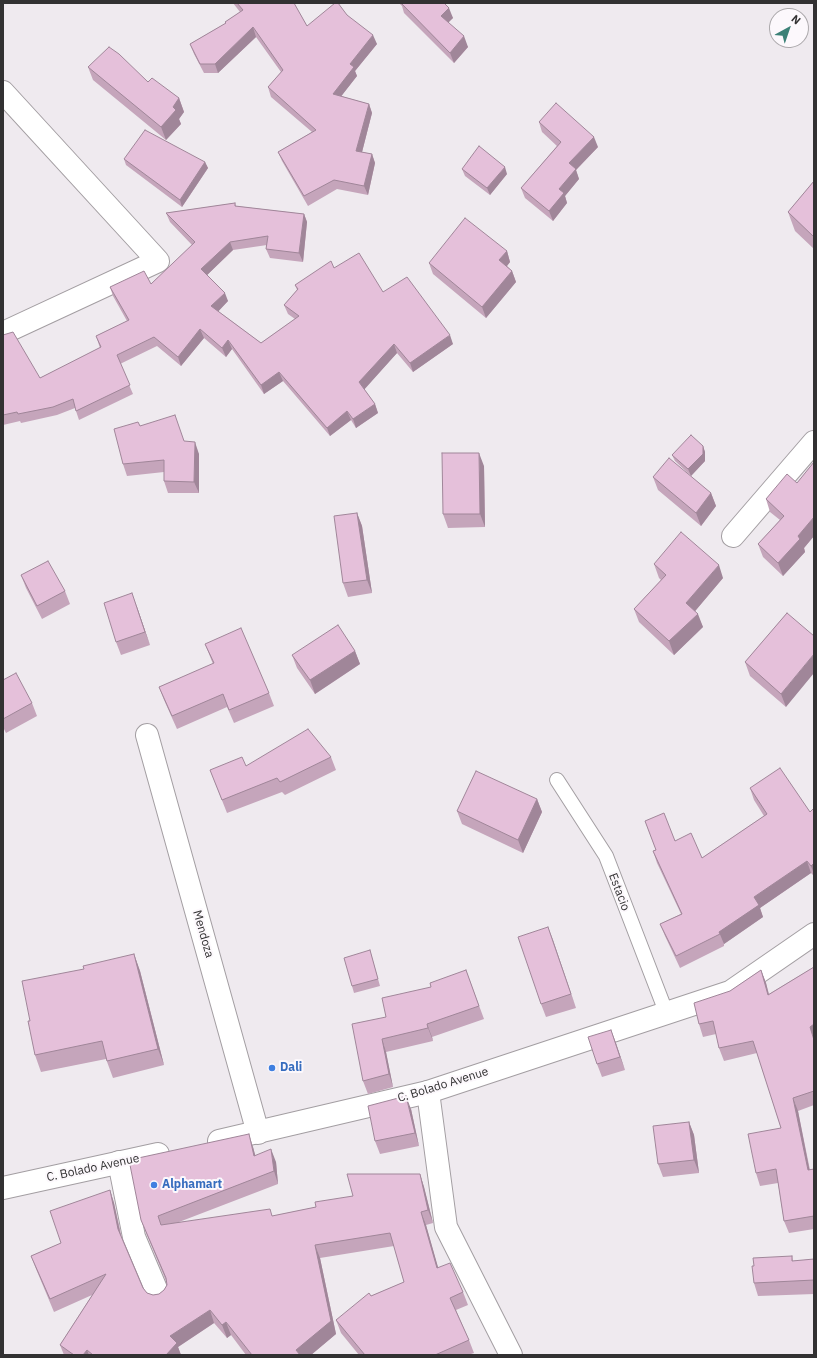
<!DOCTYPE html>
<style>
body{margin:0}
#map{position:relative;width:817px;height:1358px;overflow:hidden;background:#efeaef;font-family:"IBM Plex Sans",sans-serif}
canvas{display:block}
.frame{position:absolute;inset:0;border:4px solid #323132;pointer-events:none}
.north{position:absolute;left:769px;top:8px;width:40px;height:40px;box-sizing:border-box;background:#fcf8fc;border:1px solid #aba8ab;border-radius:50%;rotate:40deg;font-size:11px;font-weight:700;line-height:16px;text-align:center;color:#323132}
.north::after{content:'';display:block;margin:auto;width:14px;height:18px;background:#3c8177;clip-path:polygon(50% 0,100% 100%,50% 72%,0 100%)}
</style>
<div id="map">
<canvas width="817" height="1358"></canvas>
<div class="frame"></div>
<div class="north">N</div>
</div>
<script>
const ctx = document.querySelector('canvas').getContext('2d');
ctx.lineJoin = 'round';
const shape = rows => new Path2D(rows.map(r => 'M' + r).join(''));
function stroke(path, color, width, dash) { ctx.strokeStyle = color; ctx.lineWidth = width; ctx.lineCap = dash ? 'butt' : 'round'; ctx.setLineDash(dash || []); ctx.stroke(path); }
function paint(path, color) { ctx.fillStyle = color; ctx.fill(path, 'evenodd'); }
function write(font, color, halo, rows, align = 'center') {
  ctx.font = font + ' "IBM Plex Sans",sans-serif'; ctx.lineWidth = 4; ctx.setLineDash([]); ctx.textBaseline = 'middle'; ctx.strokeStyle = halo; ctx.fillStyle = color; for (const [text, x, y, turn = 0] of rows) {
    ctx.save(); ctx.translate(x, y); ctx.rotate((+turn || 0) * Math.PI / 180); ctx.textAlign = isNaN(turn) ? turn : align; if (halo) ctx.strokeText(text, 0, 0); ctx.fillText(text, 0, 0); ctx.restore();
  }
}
const service = shape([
 [557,780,606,856,666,1012]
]);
const minor = shape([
 [3,92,158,261,3,333],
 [733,536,814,442],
 [147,735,258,1133],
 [428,1092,446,1227,511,1355],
 [119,1162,134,1237,159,1296]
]);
const tertiary = shape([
 [219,1141,428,1092,730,992,814,934],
 [3,1188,158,1154]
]);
stroke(service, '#a39ea2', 16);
stroke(minor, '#a39ea2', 24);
stroke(tertiary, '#a39ea2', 24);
stroke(service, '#fff', 14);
stroke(minor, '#fff', 22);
stroke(tertiary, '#fff', 22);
paint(shape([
 [233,3,294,3,307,26,347,15,377,44,355,71,357,76,341,96,369,104,372,113,362,152,372,154,375,163,368,195,337,189,308,206,282,161,278,152,312,132,271,97,268,87,281,72,256,37,218,73,204,73,194,54,190,44,226,23,225,22,240,12],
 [399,3,444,3,453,18,448,22,468,47,454,63,404,13,402,6],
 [88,67,148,82,179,98,184,112,179,119,181,124,166,140,93,80],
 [539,122,598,147,576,170,579,179,565,196,567,203,553,221,525,198,521,188,557,146,542,132],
 [124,159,205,162,208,168,182,207,126,165],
 [462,169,507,174,490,195,465,176],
 [814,181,814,249,795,231,788,212],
 [235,203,236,206,304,214,307,222,303,262,270,258,266,249,267,245,233,250,207,275,228,301,218,311,261,343,295,319,288,314,284,305,297,290,295,285,334,268,383,292,453,344,413,372,397,353,364,389,375,404,378,413,356,428,351,420,330,436,283,381,264,394,232,349,226,357,204,338,181,366,157,346,120,364,133,394,79,420,75,408,57,415,21,423,20,421,3,425,3,335,40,378,100,348,96,336,127,321,113,296,110,287,151,284,192,245,170,222,166,213],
 [507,251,510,262,507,266,512,271,516,282,486,318,433,274,429,263],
 [140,426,184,441,199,454,199,493,168,493,164,481,164,472,127,476,123,464],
 [703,446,705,452,705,461,691,476,675,461,672,455],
 [814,462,814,536,804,548,805,552,783,576,763,557,758,544,780,520,770,512,766,499,797,483],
 [484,466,485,527,448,528,443,514],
 [653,477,711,493,716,506,701,526,658,490],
 [357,513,362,526,372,593,348,597,343,583],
 [654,564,723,578,695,611,703,627,674,655,639,622,634,609,661,580,659,578],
 [21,575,65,591,70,604,42,619,26,588],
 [137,607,150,645,121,655,116,642],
 [787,613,786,707,750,676,745,662],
 [205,644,269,693,274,706,234,723,227,707,177,729,164,700,159,687,213,664],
 [355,651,360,664,315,694,297,668,292,655],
 [3,680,32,703,37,716,6,733,3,727],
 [331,757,336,770,285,795,282,792,227,813,210,770],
 [750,788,810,812,814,808,814,876,811,873,760,908,763,917,724,944,724,946,680,968,665,936,660,924,681,914,657,863,653,851,656,850,645,821,702,858,764,816,754,800],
 [537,799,542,812,523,853,462,824,457,811],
 [548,927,576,1008,546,1017,541,1004],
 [370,950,380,986,354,993,352,986],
 [134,954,140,971,164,1065,113,1078,106,1059,41,1072,35,1055,30,1021,84,969],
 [814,967,814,1105,798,1111,810,1170,814,1169,814,1229,789,1233,784,1221,778,1183,760,1186,756,1173,781,1128,757,1053,724,1061,719,1048,716,1034,703,1037,699,1024,730,991,761,970,766,983,769,994],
 [466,970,484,1019,432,1037,433,1041,386,1052,393,1087,368,1094,363,1081,386,1017,431,987],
 [611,1030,625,1070,602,1077,597,1064],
 [411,1109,419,1146,380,1154,375,1141],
 [689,1122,694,1135,699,1173,663,1177,658,1164],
 [253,1147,255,1155,276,1162,278,1184,179,1222,273,1216,316,1207,353,1196,420,1174,424,1187,433,1223,426,1225,438,1268,463,1292,468,1305,456,1310,469,1340,474,1353,468,1355,359,1355,341,1333,336,1320,371,1296,404,1282,394,1246,320,1258,336,1334,311,1355,246,1355,231,1335,227,1338,214,1323,178,1347,181,1355,64,1355,60,1345,92,1295,54,1312,36,1269,31,1256,61,1243,110,1190,114,1203,122,1238,143,1288,147,1293,153,1295,159,1294,164,1290,167,1285,166,1281,146,1233,141,1220],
 [792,1256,793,1261,814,1259,814,1294,758,1296,754,1283]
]), '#c5a5bb');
paint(shape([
 [449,8,453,18,445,26,441,16],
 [253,27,256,37,218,73,215,64],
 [373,35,377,44,355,71,357,76,336,103,333,94,350,64],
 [464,36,468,47,454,63,450,53],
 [179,98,184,112,179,119,181,124,166,140,161,127,173,107],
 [369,104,372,113,360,160,356,151],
 [594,137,598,147,576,170,579,179,565,196,567,203,553,221,549,211,569,163],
 [372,154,375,163,368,195,364,186],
 [205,162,208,168,182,207,180,200],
 [505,167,507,174,490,195,487,188],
 [304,214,307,222,303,262,299,253],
 [230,242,233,250,204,278,201,269],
 [507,251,510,262,503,271,499,260],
 [512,271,516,282,486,318,482,307],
 [225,293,228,301,215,315,211,306],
 [200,329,204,338,181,366,178,357],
 [450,335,453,344,413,372,410,363],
 [228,340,232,349,226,357,222,348],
 [394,344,397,353,363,391,359,382],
 [279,372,283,381,264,394,261,385],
 [375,404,378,413,356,428,353,419],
 [347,411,351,420,330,436,327,428],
 [195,442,199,454,199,493,194,482],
 [703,446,705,452,705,461,691,476,688,469],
 [479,453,484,466,485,527,480,514],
 [711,493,716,506,701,526,696,513],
 [357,513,362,526,372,593,367,580],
 [814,517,814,536,804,548,805,552,783,576,778,563,798,536],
 [719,565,723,578,691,616,686,603],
 [132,593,137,607,150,645,145,632],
 [698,614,703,627,674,655,669,641],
 [355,651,360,664,315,694,310,680],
 [814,654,814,673,786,707,781,694],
 [537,799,542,812,523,853,518,840],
 [807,861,811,873,760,908,763,917,724,944,719,932,754,897],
 [814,863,814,874,811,866],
 [548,927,553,940,576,1008,571,994],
 [134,954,140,971,164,1065,158,1049],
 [761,970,766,983,772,1008,768,995],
 [427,1024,432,1037,433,1041,428,1028],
 [814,1024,814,1040,810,1027],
 [611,1030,616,1043,625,1070,620,1057],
 [382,1039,386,1052,393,1087,389,1074],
 [406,1096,411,1109,419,1146,415,1133],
 [793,1098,798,1111,812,1183,808,1170],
 [689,1122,694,1135,699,1173,694,1160],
 [249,1134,253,1147,259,1169,254,1156],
 [271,1149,276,1162,278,1184,274,1171],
 [420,1174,424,1187,433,1223,428,1210],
 [110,1190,114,1203,122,1242,118,1229],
 [421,1212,426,1225,442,1281,437,1268],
 [315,1245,320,1258,336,1334,311,1355,298,1355,296,1350],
 [210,1310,214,1323,178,1347,181,1355,166,1355,170,1336],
 [226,1322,231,1335,227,1338,222,1325],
 [87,1350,89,1355,83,1355]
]), '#a08699');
const building = shape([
 [237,3,294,3,307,26,335,3,338,3,347,15,373,35,350,64,354,67,333,94,369,104,356,151,372,154,364,186,334,180,304,196,278,152,316,130,268,87,283,70,253,27,215,64,200,64,190,44,226,23,225,22,243,10,237,3],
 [401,3,444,3,449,8,441,16,464,36,450,53,401,3],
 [109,47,119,54,148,82,152,78,179,98,173,107,176,110,161,127,88,67,109,47],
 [556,103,594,137,569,163,576,169,559,189,564,193,549,211,521,188,561,142,539,122,556,103],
 [145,130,205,162,180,200,124,159,145,130],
 [479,146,505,167,487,188,462,169,479,146],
 [814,181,814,237,788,212,814,181],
 [235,203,235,206,304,214,299,253,266,249,268,236,230,242,201,269,225,293,211,306,261,343,299,316,284,305,298,289,295,285,331,261,334,268,359,253,383,292,407,277,450,335,410,363,394,344,359,382,375,404,353,419,347,411,327,428,279,372,261,385,228,340,222,348,200,329,178,357,154,337,117,355,130,385,76,411,73,399,53,407,18,414,17,412,3,415,3,335,13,332,40,378,101,347,96,336,129,320,110,287,144,271,151,284,195,242,166,213,235,203],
 [465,218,507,251,499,260,512,271,482,307,429,263,465,218],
 [175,415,184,441,195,442,194,482,164,481,164,460,123,464,114,429,138,422,140,426,175,415],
 [691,435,703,446,703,454,688,469,672,455,691,435],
 [442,453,479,453,480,514,443,514,442,453],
 [669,458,711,493,696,513,653,477,669,458],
 [814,462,814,517,798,536,800,539,778,563,758,544,784,516,766,499,787,474,797,483,814,462],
 [357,513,367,580,343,583,334,516,357,513],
 [681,532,719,565,686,603,698,614,669,641,634,609,666,575,654,564,681,532],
 [48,561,65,591,37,606,21,575,48,561],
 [132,593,145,632,116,642,104,603,132,593],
 [787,613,814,636,814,654,781,694,745,662,787,613],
 [338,625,355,651,310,680,292,655,338,625],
 [241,628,269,693,229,710,223,694,172,716,159,687,214,663,205,644,241,628],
 [16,673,32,703,3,719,3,680,16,673],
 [308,729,331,757,280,782,277,778,222,800,210,770,242,757,246,766,308,729],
 [780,768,810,812,814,808,814,863,811,866,807,861,754,897,759,905,719,932,720,934,676,956,660,924,682,914,653,851,656,850,645,821,664,813,675,841,691,833,702,858,767,814,750,788,780,768],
 [476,771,537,799,518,840,457,811,476,771],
 [548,927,571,994,541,1004,518,937,548,927],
 [370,950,378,979,352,986,344,958,370,950],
 [134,954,158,1049,107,1061,102,1041,35,1055,28,1021,30,1021,22,981,84,969,83,966,134,954],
 [814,967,814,1024,810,1027,814,1040,814,1091,793,1098,808,1170,814,1169,814,1216,784,1221,776,1169,756,1173,748,1134,781,1128,753,1041,719,1048,713,1021,699,1024,694,1003,730,991,761,970,768,995,814,967],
 [466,970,479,1006,427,1024,428,1028,382,1039,389,1074,363,1081,352,1024,386,1017,382,998,431,987,430,983,466,970],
 [611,1030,620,1057,597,1064,588,1037,611,1030],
 [406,1096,415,1133,375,1141,368,1106,406,1096],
 [689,1122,694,1160,658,1164,653,1126,689,1122],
 [249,1134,254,1156,271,1149,274,1171,158,1216,161,1225,270,1209,272,1216,316,1207,315,1202,353,1196,347,1174,420,1174,428,1210,421,1212,437,1268,450,1263,463,1292,450,1298,469,1340,435,1355,365,1355,336,1320,369,1293,371,1296,404,1282,390,1233,315,1245,331,1321,296,1350,300,1355,252,1355,226,1322,222,1325,210,1310,170,1336,177,1343,166,1355,93,1355,87,1350,83,1355,74,1355,60,1345,106,1274,50,1299,31,1256,61,1243,50,1211,110,1190,118,1229,143,1288,147,1293,153,1295,159,1294,164,1290,167,1285,166,1278,141,1220,129,1160,249,1134],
 [792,1256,792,1261,814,1259,814,1280,754,1283,752,1266,754,1266,753,1258,792,1256]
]);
paint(building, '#e5c0da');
stroke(building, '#a08699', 1);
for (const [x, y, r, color] of [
 [272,1068,4,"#3f7fe0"],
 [154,1185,4,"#3f7fe0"]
]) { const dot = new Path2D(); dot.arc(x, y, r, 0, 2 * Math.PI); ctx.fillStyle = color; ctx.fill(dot); stroke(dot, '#fcf8fc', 1.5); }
write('12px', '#323132', '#fcf8fc', [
 ["Estacio",619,892,69],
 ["Mendoza",203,934,74],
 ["C. Bolado Avenue",443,1085,-17],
 ["C. Bolado Avenue",93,1168,-12]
]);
write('bold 12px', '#366cbe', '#fcf8fc', [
 ["Dali",280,1068],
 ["Alphamart",162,1185]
], 'left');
</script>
